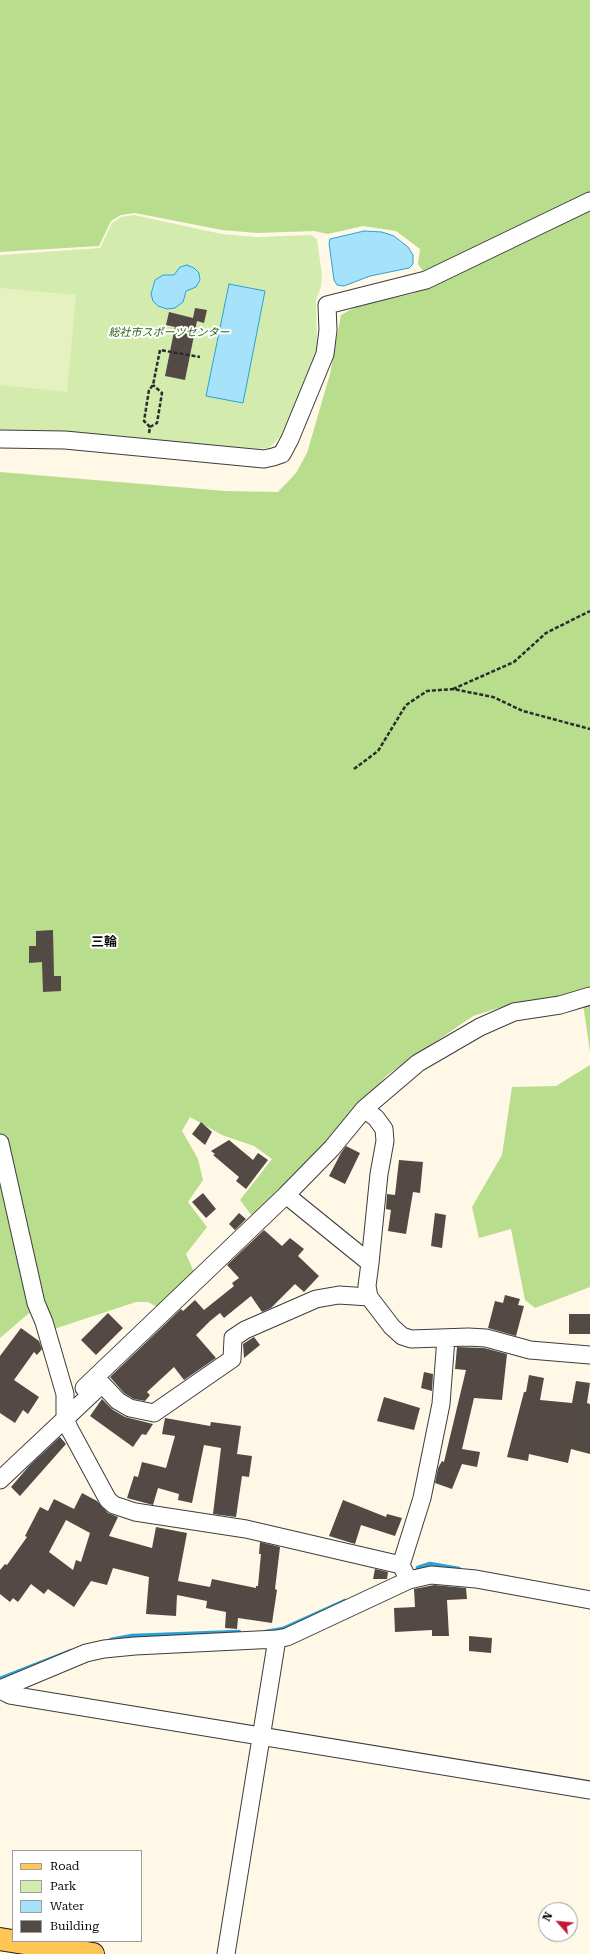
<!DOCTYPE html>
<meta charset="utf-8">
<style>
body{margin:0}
#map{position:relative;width:590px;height:1954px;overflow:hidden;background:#fff8e6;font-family:"Roboto Serif",serif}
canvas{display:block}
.legend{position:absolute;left:12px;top:1850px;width:130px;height:92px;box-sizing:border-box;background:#fff;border:1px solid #9d9d9d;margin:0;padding:5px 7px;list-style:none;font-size:12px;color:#0a0a0a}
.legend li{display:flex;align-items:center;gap:8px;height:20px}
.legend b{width:20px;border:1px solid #9d9d9d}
.north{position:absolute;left:538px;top:1902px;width:40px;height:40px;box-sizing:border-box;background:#fff;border:1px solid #9d9d9d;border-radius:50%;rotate:297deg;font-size:11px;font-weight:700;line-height:16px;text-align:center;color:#0a0a0a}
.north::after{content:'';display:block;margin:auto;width:14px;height:18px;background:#c21931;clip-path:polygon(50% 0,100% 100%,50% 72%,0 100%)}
</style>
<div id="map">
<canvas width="590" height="1954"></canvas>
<ul class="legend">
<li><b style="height:5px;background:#ffc656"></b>Road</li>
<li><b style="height:11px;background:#d4ebae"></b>Park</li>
<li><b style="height:11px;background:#a6e3fb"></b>Water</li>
<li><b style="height:11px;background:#534945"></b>Building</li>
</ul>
<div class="north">N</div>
</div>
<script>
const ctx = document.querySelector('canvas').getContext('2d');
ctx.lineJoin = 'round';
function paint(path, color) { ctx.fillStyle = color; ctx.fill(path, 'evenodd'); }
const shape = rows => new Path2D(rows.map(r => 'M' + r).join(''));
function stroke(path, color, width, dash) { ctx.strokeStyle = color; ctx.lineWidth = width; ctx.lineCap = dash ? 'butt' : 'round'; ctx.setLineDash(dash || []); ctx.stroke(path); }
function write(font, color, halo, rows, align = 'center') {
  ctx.font = font + ' "Roboto Serif","Noto Sans JP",serif'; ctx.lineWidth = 4; ctx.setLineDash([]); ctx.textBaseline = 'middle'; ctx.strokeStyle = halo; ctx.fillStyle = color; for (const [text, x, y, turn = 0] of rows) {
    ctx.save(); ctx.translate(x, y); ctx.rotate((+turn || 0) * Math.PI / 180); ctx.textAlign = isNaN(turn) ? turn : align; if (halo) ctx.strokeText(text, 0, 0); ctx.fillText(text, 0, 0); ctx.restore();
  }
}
paint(shape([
 [134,215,222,234,258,237,311,235,317,239,322,275,321,287,316,300,317,344,315,358,281,436,269,448,259,449,140,439,0,430,0,255,100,248,112,223,121,217]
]), '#d4ebae');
paint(shape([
 [0,0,590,0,590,1052,583,1004,515,1003,473,1016,387,1075,285,1189,252,1216,240,1200,272,1159,254,1146,222,1135,190,1117,182,1131,198,1159,203,1180,188,1202,207,1227,186,1254,195,1274,159,1308,148,1302,136,1302,51,1330,43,1308,28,1314,0,1338,0,472,225,491,278,492,296,473,307,453,330,374,341,315,359,305,412,294,433,286,418,264,420,249,396,231,363,226,328,234,314,231,257,233,222,230,135,213,121,215,111,221,99,246,0,252],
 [590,1065,590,1287,535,1308,525,1300,511,1229,479,1238,472,1207,502,1155,512,1087,556,1086]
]), '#b8dd8c');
paint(shape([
 [0,288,76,295,67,392,0,385]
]), '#e5f2c0');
const water = shape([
 [364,231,382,232,394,236,408,247,413,255,413,264,409,268,370,276,344,286,337,285,334,280,329,243,330,239,364,231],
 [187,265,194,268,199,273,200,280,196,287,186,291,183,302,175,308,167,309,158,306,153,301,151,294,155,280,163,275,174,275,180,267,187,265],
 [229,284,265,291,243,403,206,396,229,284]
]);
paint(water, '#a6e3fb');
stroke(water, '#28a2d7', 1);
stroke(shape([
 [418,1568,430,1564,459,1569],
 [266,1632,283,1629,345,1601],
 [111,1640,132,1636,239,1632],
 [0,1679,71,1651]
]), '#28a2d7', 4.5);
paint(shape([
 [195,308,207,310,204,323,197,321,185,380,165,376,175,327,166,325,169,312,193,318],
 [53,930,54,976,61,976,61,991,43,992,42,962,29,963,29,946,36,946,36,931],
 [201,1122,212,1132,205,1145,192,1134],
 [229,1140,253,1160,258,1153,268,1160,246,1189,236,1181,239,1177,213,1155,215,1154,211,1151],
 [346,1146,360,1153,345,1184,329,1176,341,1153],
 [399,1160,423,1162,420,1193,413,1192,406,1234,388,1231,391,1210,386,1209,387,1194,395,1195],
 [203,1193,216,1209,206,1218,192,1202],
 [239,1213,246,1219,235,1230,229,1224],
 [435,1213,446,1215,442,1248,431,1246],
 [264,1230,282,1246,290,1238,304,1249,298,1256,319,1276,304,1292,295,1284,271,1308,262,1312,251,1296,224,1318,220,1313,210,1321,196,1335,216,1358,184,1380,174,1367,147,1392,150,1395,145,1401,134,1399,124,1393,110,1377,181,1309,183,1311,195,1300,204,1310,234,1286,232,1283,239,1278,227,1265],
 [505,1295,520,1299,518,1305,524,1306,516,1336,488,1328,495,1301,503,1303],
 [108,1313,123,1328,96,1355,81,1340],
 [569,1314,590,1314,590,1334,569,1334],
 [21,1328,39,1341,42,1349,37,1355,34,1352,14,1380,39,1397,28,1414,23,1410,15,1423,0,1413,0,1356],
 [254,1337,260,1345,244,1358,243,1344],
 [457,1347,484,1348,507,1354,502,1400,474,1398,462,1449,480,1452,477,1467,462,1464,452,1489,435,1483,438,1468,442,1461,444,1462,466,1370,455,1369],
 [424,1372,433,1374,432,1391,421,1388],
 [529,1375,544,1378,540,1400,572,1403,576,1381,590,1383,587,1403,590,1404,590,1454,571,1449,568,1463,529,1454,528,1461,507,1457,524,1392,526,1392],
 [384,1397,420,1408,414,1430,377,1421],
 [102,1399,113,1410,125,1417,153,1424,146,1435,142,1434,133,1447,90,1416],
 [165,1418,210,1426,211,1422,241,1426,237,1454,252,1456,249,1477,242,1476,236,1517,213,1514,221,1448,204,1445,192,1503,178,1500,179,1494,158,1488,153,1505,127,1498,134,1476,138,1477,142,1462,166,1468,175,1436,162,1434],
 [60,1437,66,1444,20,1496,11,1487,29,1466],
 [82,1493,97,1501,108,1513,118,1517,109,1536,152,1548,156,1527,187,1533,178,1581,210,1587,212,1579,256,1588,256,1586,258,1586,261,1554,259,1554,260,1542,280,1547,275,1589,277,1590,272,1623,238,1618,237,1629,225,1628,226,1612,206,1608,207,1601,177,1595,176,1616,146,1614,149,1577,113,1568,107,1585,91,1581,74,1607,48,1589,44,1594,31,1584,18,1602,13,1598,10,1602,0,1594,0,1570,5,1564,7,1565,27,1537,25,1536,40,1507,48,1511,54,1499,74,1509],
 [66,1520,90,1533,81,1562,76,1560,73,1570,49,1552],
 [343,1500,386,1517,387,1514,402,1518,395,1536,361,1525,355,1544,329,1536],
 [375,1569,388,1572,387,1579,373,1579],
 [434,1585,466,1588,467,1599,447,1600,449,1636,432,1636,432,1630,395,1632,394,1608,415,1607,414,1589],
 [469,1636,492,1638,491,1653,469,1651]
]), '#534945');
const minor = shape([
 [0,439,65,440,264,459,273,457,282,454,290,439,325,354,328,330,327,305,426,280,590,201],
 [364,1109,376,1118,384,1129,385,1141,379,1174,370,1263,367,1286,369,1297],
 [0,1143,36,1303,44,1322,65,1394,65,1418,69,1428,108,1500,114,1505,135,1512,246,1529,401,1565],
 [286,1195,370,1263],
 [84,1388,286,1195,332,1148,364,1109,418,1063,480,1027,514,1012,560,1005,590,996],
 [0,1480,102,1384,118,1401,130,1408,154,1413,232,1359,233,1338,245,1330,316,1299,339,1295,369,1297,392,1327,402,1336,411,1339,468,1337,486,1338,530,1350,590,1355],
 [406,1575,401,1565,422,1498,441,1404,446,1338],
 [0,1689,86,1653,104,1649,135,1646,277,1639,287,1637,409,1580,431,1575,476,1579,590,1600],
 [0,1690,10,1695,590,1790],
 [226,1954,277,1639]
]);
const major = shape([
 [0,1939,93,1954]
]);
stroke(minor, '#3d3d3d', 19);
stroke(major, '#1b1b1b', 24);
stroke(shape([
 [150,427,157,423,162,393,153,385],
 [149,433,150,427,144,421,149,390,153,385,160,350,200,357],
 [453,689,514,662,546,633,590,611],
 [354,769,378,751,406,705,427,691,453,689,493,697,523,711,590,729]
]), '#2c2c2c', 2.5, [4, 2]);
stroke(minor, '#fff', 17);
stroke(major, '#ffc656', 22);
write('italic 11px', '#2e6417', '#fff', [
 ["総社市スポーツセンター",169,333]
]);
write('bold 13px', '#0a0a0a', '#fff', [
 ["三輪",104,942]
]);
</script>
